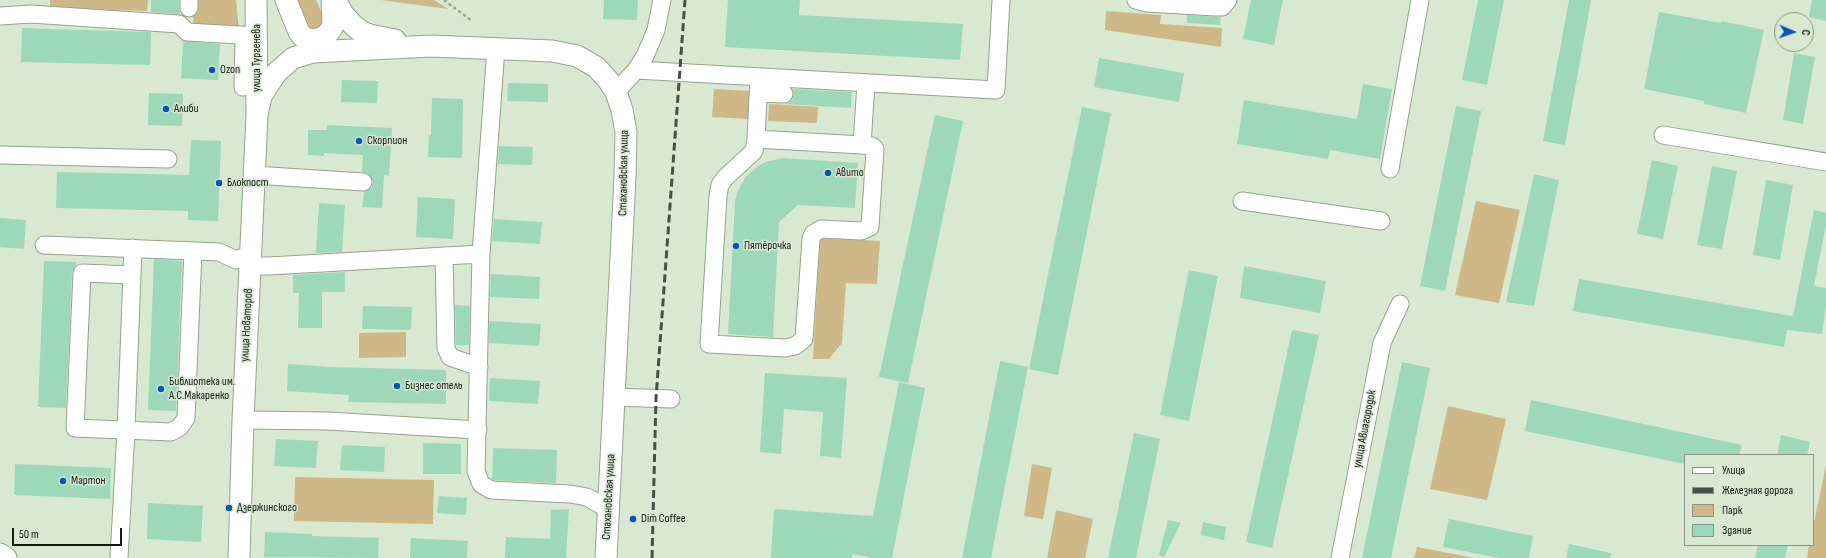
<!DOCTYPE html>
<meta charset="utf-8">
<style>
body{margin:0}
#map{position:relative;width:1826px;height:558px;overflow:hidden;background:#d8e8d1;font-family:"Sofia Sans Condensed",sans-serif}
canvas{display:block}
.legend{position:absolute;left:1684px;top:454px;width:130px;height:92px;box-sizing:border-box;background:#d8e8d1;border:1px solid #8a9685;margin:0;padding:5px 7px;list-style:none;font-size:12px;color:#151b13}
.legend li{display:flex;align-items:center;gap:8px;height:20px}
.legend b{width:20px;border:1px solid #8a9685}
.north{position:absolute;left:1774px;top:12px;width:40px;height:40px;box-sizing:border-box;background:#d8e8d1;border:1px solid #8a9685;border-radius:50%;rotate:92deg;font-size:11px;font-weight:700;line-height:16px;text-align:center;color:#151b13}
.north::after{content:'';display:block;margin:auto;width:14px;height:18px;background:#0754be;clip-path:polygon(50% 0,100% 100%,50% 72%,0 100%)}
.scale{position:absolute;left:12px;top:528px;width:110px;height:18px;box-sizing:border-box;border:2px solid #151b13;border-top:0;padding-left:5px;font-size:12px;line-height:14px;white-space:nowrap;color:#151b13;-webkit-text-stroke:3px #d8e8d1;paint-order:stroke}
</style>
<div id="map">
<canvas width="1826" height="558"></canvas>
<ul class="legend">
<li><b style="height:5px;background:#fff"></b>Улица</li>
<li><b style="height:5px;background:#475044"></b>Железная дорога</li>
<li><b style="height:11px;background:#ceb887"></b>Парк</li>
<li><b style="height:11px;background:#9dd9b9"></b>Здание</li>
</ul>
<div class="north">С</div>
<div class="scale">50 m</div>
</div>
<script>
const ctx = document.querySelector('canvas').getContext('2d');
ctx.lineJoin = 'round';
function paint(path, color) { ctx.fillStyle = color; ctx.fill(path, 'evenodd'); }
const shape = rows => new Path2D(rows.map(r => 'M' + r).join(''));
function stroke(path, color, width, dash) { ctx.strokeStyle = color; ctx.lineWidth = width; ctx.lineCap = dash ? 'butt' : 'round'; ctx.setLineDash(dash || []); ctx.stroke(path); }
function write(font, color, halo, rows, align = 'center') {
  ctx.font = font + ' "Sofia Sans Condensed",sans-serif'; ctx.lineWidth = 3; ctx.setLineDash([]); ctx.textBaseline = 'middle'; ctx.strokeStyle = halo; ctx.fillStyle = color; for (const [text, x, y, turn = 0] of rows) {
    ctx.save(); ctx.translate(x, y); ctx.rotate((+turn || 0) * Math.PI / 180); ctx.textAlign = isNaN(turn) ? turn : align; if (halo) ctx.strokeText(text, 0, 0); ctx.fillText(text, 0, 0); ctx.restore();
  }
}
paint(shape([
 [50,0,148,0,147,11,50,8],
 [194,0,236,0,239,30,193,28],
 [296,0,316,0,327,25,309,33],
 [381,0,434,0,448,9],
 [1106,11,1161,15,1160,24,1222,28,1221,47,1105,30],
 [714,89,750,91,748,119,712,117],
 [769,104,818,107,817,123,768,121],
 [1476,201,1520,210,1499,303,1455,295],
 [820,238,880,241,877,284,846,283,842,343,829,359,813,359],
 [406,332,406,357,359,358,359,333],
 [1448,406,1506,419,1487,500,1430,489],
 [1032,464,1052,468,1043,519,1024,516],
 [1826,465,1826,558,1807,558,1809,545,1813,545,1813,527],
 [295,477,434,480,433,524,294,521],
 [1056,510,1093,519,1085,558,1047,558],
 [1417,547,1474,558,1414,558]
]), '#ceb887');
paint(shape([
 [151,0,179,0,180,14,151,12],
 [604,0,638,0,637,20,603,19],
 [728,0,800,0,799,15,963,24,960,60,725,47],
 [1251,0,1283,0,1274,45,1243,39],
 [1478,0,1504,0,1487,85,1462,80],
 [1569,0,1591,0,1565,145,1543,141],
 [1812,0,1826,0,1826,21,1809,17],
 [1659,12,1721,23,1722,21,1764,30,1746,113,1704,104,1704,101,1644,89],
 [1187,15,1221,17,1220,25,1187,23],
 [22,28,151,32,150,65,21,62],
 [183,41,220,44,218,80,181,78],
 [1794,53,1815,57,1803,124,1783,120],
 [1099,58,1184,73,1179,102,1094,87],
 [342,80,378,81,377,103,341,102],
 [508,83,548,84,548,102,507,101],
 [1363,84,1392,89,1380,159,1330,150,1328,159,1237,144,1244,100,1357,119],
 [792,89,852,92,851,108,783,104,789,103,793,99,794,94],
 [149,93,183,94,182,126,148,125],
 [432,98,463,99,462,158,428,157,429,135,431,135],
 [1456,106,1481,111,1445,291,1420,286],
 [1082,107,1111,113,1058,375,1029,369],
 [935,115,963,121,908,383,879,377],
 [327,125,392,128,389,176,384,175,382,208,362,207,364,192,371,188,373,182,369,174,362,172,363,155,324,153,324,156,308,155,308,130,327,130],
 [191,140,221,141,218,221,188,220,188,211,56,208,57,172,189,175],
 [499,146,533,147,532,165,498,164],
 [783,158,858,163,855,208,798,205,779,222,773,337,728,334,735,201,737,193,745,178,758,166,766,162],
 [1652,160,1678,166,1663,239,1637,234],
 [1712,166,1737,171,1722,249,1697,245],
 [1534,174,1559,180,1534,306,1506,302],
 [1766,180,1793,185,1780,260,1753,255],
 [418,197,455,199,453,239,416,237],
 [319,203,345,205,342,252,316,253],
 [1814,210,1826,213,1826,225,1814,286,1826,288,1826,304,1822,334,1787,330,1784,347,1573,311,1579,279,1793,316],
 [0,218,26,220,24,249,0,247],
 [494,219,542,222,540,244,492,241],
 [154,259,182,261,176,411,148,410],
 [44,261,77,262,72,273,66,408,38,407],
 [1244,266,1326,281,1320,313,1240,298],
 [1189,270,1218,276,1189,421,1160,415],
 [345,272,345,292,322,292,322,328,298,328,299,293,293,293,293,275],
 [491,274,540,277,539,299,490,297],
 [455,305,470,306,469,345,456,345],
 [363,306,412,307,411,330,362,329],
 [489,321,541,324,539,346,489,343],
 [1292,330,1319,335,1272,548,1246,542],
 [1000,361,1028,367,991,558,962,558],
 [1402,362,1430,368,1391,558,1362,558],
 [288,364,330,367,446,370,446,404,348,402,349,395,287,391],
 [765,373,847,378,841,458,820,456,823,412,784,409,781,454,760,452],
 [490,378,540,381,538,404,489,401],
 [899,382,925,388,892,558,873,558,852,554,852,558,771,558,774,509,873,516],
 [1531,400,1742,445,1739,455,1685,455,1685,464,1525,431],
 [1134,433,1160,439,1136,558,1108,558],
 [1781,435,1810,442,1807,455,1777,455],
 [276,439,318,441,316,468,274,466],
 [423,443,461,444,461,474,423,474],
 [342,445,385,447,384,472,340,470],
 [493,448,557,450,556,483,494,480,492,479],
 [15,464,111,468,110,499,14,495],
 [439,496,467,498,466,515,437,513],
 [148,503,203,506,201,542,147,539],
 [569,509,566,558,505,558,506,537,550,539,551,510],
 [1449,519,1533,536,1529,558,1499,558,1443,547],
 [1168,520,1181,523,1164,557,1159,555],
 [1203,522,1226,527,1224,540,1201,535],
 [265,532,312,534,312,536,379,538,378,558,264,557],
 [411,538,468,541,467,558,410,558],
 [1569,544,1611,553,1610,558,1566,558],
 [1758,545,1788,545,1785,558,1755,558]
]), '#9dd9b9');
const minor = shape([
 [1136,0,1147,3,1216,7,1222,7,1228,0],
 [189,8,189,0],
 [0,16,31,14,179,24,187,32,257,36],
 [496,48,481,254,476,471,481,484,491,490,570,494,587,497,608,509],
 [636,70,996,90,1001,0],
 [759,77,756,139,862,145,866,83],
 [243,87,244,36],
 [616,92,636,70,645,56,656,30,662,0],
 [759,93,784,94],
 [1663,135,1826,162],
 [756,139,754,151,725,178,720,185,718,196,709,344,785,348,795,346,804,339,811,239,813,234,821,229,861,231,870,227,875,149,872,146,862,145],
 [0,155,168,159],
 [1390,169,1420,0],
 [254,175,363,182],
 [1242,201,1381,221],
 [44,245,219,252,236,260,250,254],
 [444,256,446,348,450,357,479,367],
 [249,266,269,266,481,254],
 [132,275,82,273,75,428,171,432,180,427,186,418,193,251],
 [614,397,671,399],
 [243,420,328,421,478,430],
 [119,558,126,430,133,248],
 [1340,558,1382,343,1400,304]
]);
const major = shape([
 [286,0,299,32,304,38,314,40,325,37,332,28,333,23,332,0],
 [335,0,343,14,354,26,362,32,370,35,395,40],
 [257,115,261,96,276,73,293,58,313,52,431,46,552,51,577,56,596,67,608,80,616,92,622,110,626,132,625,177,606,558],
 [0,554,6,558],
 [239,558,243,420,257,115,256,0]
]);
stroke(minor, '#94a48e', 19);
stroke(major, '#94a48e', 23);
stroke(shape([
 [444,0,472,21]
]), '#95a18f', 2.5, [3, 3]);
stroke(minor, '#fff', 17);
stroke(major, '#fff', 21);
stroke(shape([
 [652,558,656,398,685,0]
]), '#475044', 3, [8, 4]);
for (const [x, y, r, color] of [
 [212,70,4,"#0754be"],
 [166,109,4,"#0754be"],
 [359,141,4,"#0754be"],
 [828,173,4,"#0754be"],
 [219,183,4,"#0754be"],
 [736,246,4,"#0754be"],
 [397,386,4,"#0754be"],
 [161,389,4,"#0754be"],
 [63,481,4,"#0754be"],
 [229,508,4,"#0754be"],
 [633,519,4,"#0754be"]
]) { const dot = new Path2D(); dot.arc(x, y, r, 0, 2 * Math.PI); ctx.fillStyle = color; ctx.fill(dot); stroke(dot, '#d8e8d1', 1.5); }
write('12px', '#151b13', '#d8e8d1', [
 ["улица Тургенева",257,58,-90],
 ["Стахановская улица",624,173,-89],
 ["улица Новаторов",247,325,-87],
 ["улица Авиагородок",1365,429,-79],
 ["Стахановская улица",609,497,-87]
]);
write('12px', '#151b13', '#d8e8d1', [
 ["Ozon",220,70],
 ["Алиби",174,109],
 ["Скорпион",367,141],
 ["Авито",836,173],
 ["Блокпост",227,183],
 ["Пятёрочка",744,246],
 ["Библиотека им.",169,382],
 ["А.С.Макаренко",169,396],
 ["Бизнес отель",405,386],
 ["Мартон",71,481],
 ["Дзержинского",237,508],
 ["Dim Coffee",641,519]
], 'left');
</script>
